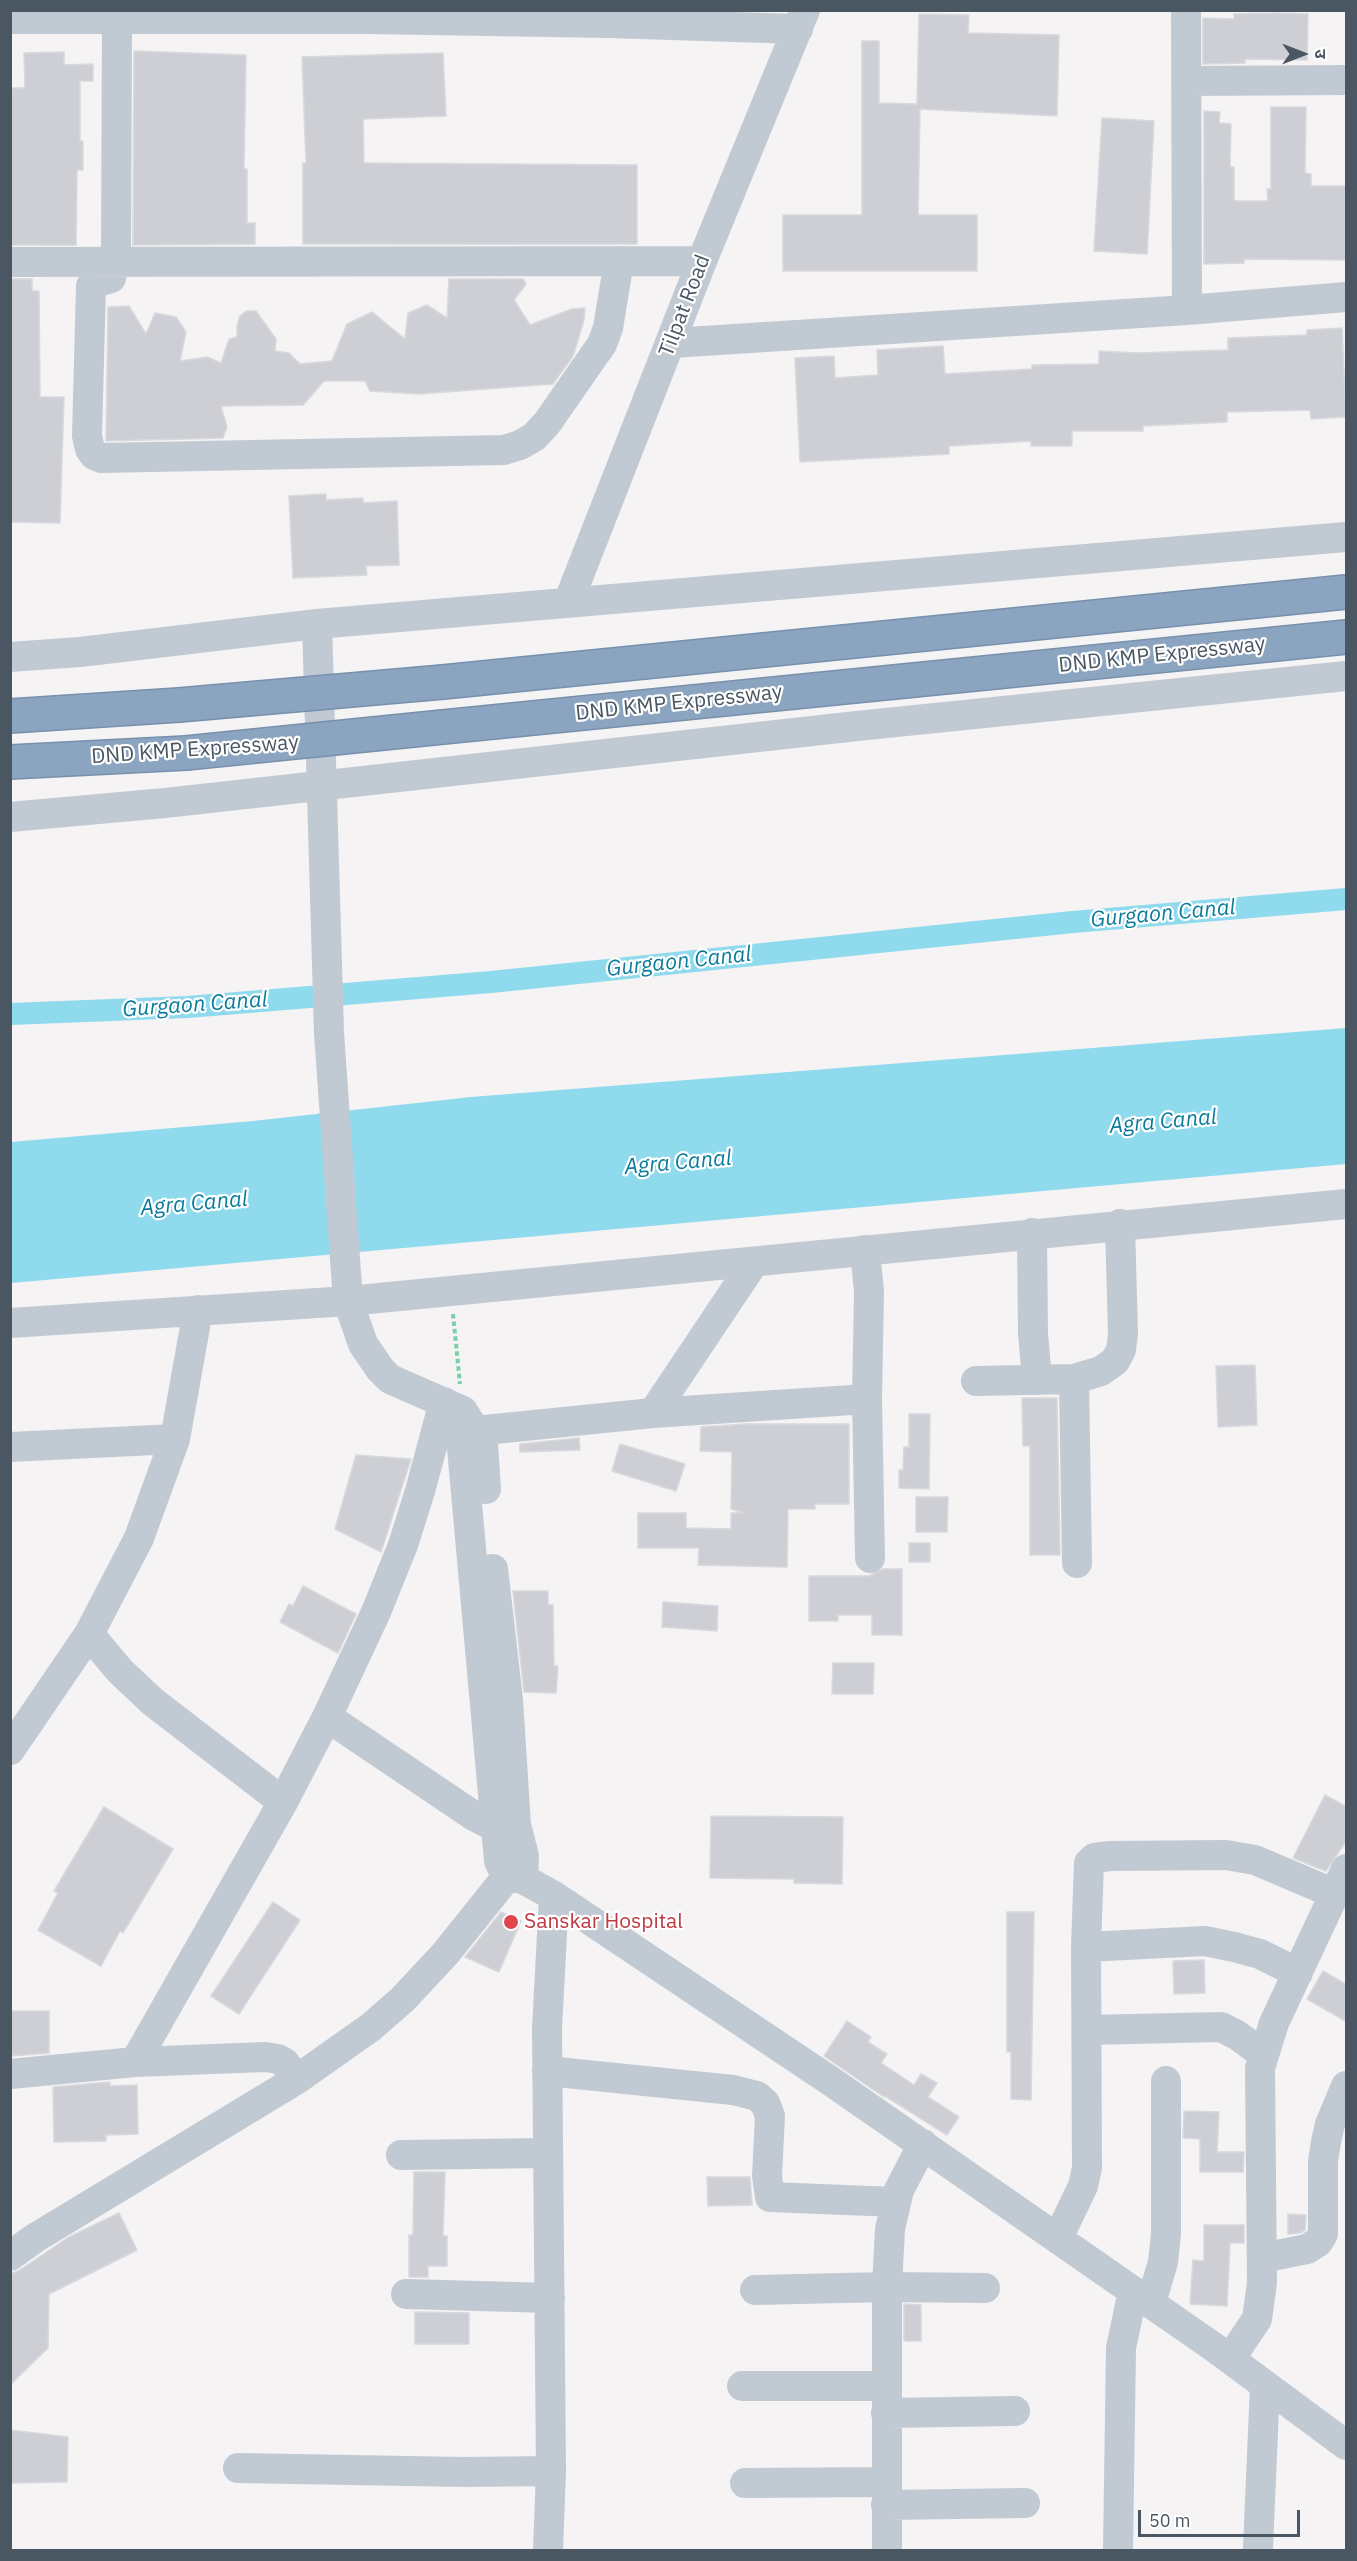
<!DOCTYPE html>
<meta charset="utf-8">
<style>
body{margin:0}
#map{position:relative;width:1357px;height:2561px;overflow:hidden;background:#f5f3f3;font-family:"IBM Plex Sans","Noto Sans Devanagari",sans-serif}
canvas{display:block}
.frame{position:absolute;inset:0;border:12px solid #4a5661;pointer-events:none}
.north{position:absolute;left:1273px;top:24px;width:60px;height:60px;-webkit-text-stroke:4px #fff;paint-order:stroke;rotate:90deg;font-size:16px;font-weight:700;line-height:24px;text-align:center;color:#4a5661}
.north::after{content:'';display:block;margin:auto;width:21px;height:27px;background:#4a5661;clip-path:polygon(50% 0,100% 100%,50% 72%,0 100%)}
.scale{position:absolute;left:1138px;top:2510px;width:162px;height:27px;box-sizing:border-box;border:3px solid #4a5661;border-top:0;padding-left:8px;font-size:18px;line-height:21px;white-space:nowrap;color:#4a5661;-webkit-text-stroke:4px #fff;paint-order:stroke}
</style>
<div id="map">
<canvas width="1357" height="2561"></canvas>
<div class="frame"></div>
<div class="north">उ</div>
<div class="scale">50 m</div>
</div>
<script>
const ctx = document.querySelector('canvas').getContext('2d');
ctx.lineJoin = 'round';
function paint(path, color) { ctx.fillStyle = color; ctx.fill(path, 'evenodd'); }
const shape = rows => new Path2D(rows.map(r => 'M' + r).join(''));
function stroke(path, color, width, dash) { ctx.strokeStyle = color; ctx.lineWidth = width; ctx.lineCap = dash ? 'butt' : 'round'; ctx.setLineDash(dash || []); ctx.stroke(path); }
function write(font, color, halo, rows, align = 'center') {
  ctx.font = font + ' "IBM Plex Sans",sans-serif'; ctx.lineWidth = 4.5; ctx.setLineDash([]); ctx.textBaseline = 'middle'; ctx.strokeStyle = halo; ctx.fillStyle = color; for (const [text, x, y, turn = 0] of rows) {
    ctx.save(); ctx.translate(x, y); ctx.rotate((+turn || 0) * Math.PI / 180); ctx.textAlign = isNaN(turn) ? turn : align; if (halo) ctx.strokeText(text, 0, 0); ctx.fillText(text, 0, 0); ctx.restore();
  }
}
paint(shape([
 [1346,1028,1346,1164,11,1283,11,1142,253,1121,471,1097]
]), '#90daee');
stroke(shape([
 [10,1014,188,1007,491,982,1073,922,1346,899]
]), '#90daee', 22);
const building = shape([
 [1274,13,1308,14,1307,60,1245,59,1245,63,1203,64,1203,18,1234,19,1234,14,1274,13],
 [919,14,969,15,968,33,1059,35,1057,116,920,109,918,215,977,215,977,271,783,271,783,215,862,215,862,41,879,41,879,103,917,104,919,14],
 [134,51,246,55,244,169,247,169,247,223,255,223,255,244,133,245,134,51],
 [64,52,64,65,93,64,93,81,80,81,80,141,83,141,83,170,77,170,76,245,10,245,10,88,25,88,24,53,64,52],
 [443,53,446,116,363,119,364,163,637,165,637,244,303,244,303,163,306,163,302,57,443,53],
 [1271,107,1306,107,1305,173,1311,174,1311,186,1347,186,1347,260,1244,259,1244,263,1204,264,1204,111,1220,112,1219,123,1231,124,1230,167,1234,167,1234,201,1268,201,1267,189,1271,189,1271,107],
 [1102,118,1154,121,1147,254,1094,251,1102,118],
 [10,279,32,279,32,291,39,291,40,397,64,397,60,523,10,522,10,279],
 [449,279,523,279,526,284,514,300,530,325,572,309,585,308,584,320,573,356,553,384,418,394,370,391,365,381,324,381,303,405,221,406,227,427,223,438,106,441,108,307,129,306,146,334,155,313,176,317,186,332,180,361,207,357,221,363,229,339,237,337,237,326,240,316,246,311,256,311,276,339,275,351,289,353,300,364,332,361,347,324,372,312,405,339,408,313,427,305,447,318,449,279],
 [1342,328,1346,417,1311,419,1310,410,1227,412,1227,422,1143,426,1143,431,1072,431,1072,446,1031,446,1031,441,949,446,949,454,800,462,795,358,834,356,835,378,878,375,877,350,943,346,945,374,1032,369,1032,365,1099,364,1099,351,1137,353,1228,350,1228,338,1307,335,1307,330,1342,328],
 [326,494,326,500,363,498,363,503,397,501,399,565,366,566,367,575,293,578,289,496,326,494],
 [1255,1365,1257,1425,1218,1427,1216,1366,1255,1365],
 [1022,1398,1057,1398,1060,1555,1030,1555,1030,1446,1023,1446,1022,1398],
 [909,1414,930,1414,929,1489,899,1488,899,1470,903,1470,904,1447,909,1447,909,1414],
 [746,1424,849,1424,849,1504,815,1504,815,1509,788,1509,787,1567,698,1565,699,1548,638,1548,638,1513,686,1513,686,1528,731,1529,731,1513,744,1513,731,1509,732,1452,700,1451,701,1427,746,1424],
 [579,1438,580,1450,520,1452,520,1444,579,1438],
 [620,1444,685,1464,676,1491,612,1471,620,1444],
 [356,1455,411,1459,381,1552,335,1529,356,1455],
 [916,1497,948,1497,947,1532,916,1532,916,1497],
 [909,1543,930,1543,930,1562,909,1562,909,1543],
 [883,1569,902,1569,902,1635,872,1635,872,1615,838,1615,838,1621,809,1621,809,1576,869,1576,883,1569],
 [303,1586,356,1614,338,1653,280,1622,289,1604,293,1606,303,1586],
 [513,1591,548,1591,548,1605,553,1605,554,1666,558,1666,556,1693,524,1692,513,1591],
 [663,1602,718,1606,717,1631,662,1627,663,1602],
 [833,1663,874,1663,873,1694,832,1694,833,1663],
 [1325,1795,1347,1807,1347,1840,1326,1871,1293,1858,1325,1795],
 [104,1807,173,1849,123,1933,120,1931,101,1966,38,1930,58,1893,54,1891,104,1807],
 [711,1816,843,1817,842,1884,794,1883,794,1879,710,1878,711,1816],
 [273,1902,300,1920,239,2014,211,1996,273,1902],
 [501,1912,521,1921,499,1972,465,1957,501,1912],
 [1007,1912,1034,1912,1031,2100,1011,2099,1011,2052,1007,2052,1007,1912],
 [1204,1960,1205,1993,1174,1994,1173,1961,1204,1960],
 [1323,1971,1347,1985,1347,2022,1307,1999,1323,1971],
 [10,2011,49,2011,49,2053,10,2056,10,2011],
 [847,2021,871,2037,868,2042,887,2054,881,2063,914,2085,921,2074,937,2083,928,2097,959,2117,947,2135,885,2096,884,2097,824,2056,847,2021],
 [110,2082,110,2086,137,2085,138,2134,106,2135,106,2141,54,2142,53,2087,110,2082],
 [1184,2111,1219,2112,1217,2152,1244,2152,1243,2172,1200,2172,1200,2139,1183,2138,1184,2111],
 [414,2172,445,2172,443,2236,447,2236,447,2266,428,2266,428,2277,409,2277,409,2235,413,2235,414,2172],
 [707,2177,750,2177,752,2205,708,2206,707,2177],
 [119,2213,137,2250,49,2294,48,2348,10,2385,10,2274,20,2270,69,2237,119,2213],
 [1288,2214,1306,2215,1305,2230,1300,2233,1288,2234,1288,2214],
 [1204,2225,1244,2225,1244,2243,1230,2243,1227,2306,1190,2304,1193,2260,1204,2261,1204,2225],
 [904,2304,921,2305,921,2341,904,2341,904,2304],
 [415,2312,469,2313,469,2344,415,2344,415,2312],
 [10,2430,68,2437,67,2482,10,2483,10,2430]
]);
paint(building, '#cdcfd5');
stroke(building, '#d7d9de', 1.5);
const highway = shape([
 [443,682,1346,592],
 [10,716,179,705],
 [443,727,1346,637],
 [10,762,186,753]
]);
stroke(highway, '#7690ad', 36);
stroke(shape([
 [453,1314,460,1384]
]), '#7ad0a6', 4, [4.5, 3]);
stroke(shape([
 [1186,10,1187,310],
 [10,19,367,19,608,23,798,29],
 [1187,81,1346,80],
 [116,247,117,19],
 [115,260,111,278,94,283,91,286,87,436,90,449,94,455,101,458,504,450,520,445,534,437,547,423,602,344,608,328,619,261],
 [10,262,702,261],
 [672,343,1187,310,1346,297],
 [568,603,702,261,805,10],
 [317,624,329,1033,348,1301,363,1344,380,1369,390,1379,463,1411,483,1444,486,1489],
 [10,657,80,652,317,624,1346,537],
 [10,817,165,803,857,726,1346,676],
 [1032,1233,1033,1333,1037,1380],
 [865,1250,869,1292,867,1399,870,1558],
 [10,1323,348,1301,1346,1204],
 [1074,1379,1077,1563],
 [976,1381,1074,1379,1101,1371,1115,1361,1121,1350,1123,1334,1120,1224],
 [653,1413,754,1262],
 [470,1422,461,1437,499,1861,506,1876,523,1879,554,1896,832,2082,1215,2348,1346,2445],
 [475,1431,653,1413,867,1399],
 [10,1447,175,1439],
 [493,1569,508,1700,516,1825,524,1856,523,1879],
 [89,1634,120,1671,153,1702,283,1802],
 [327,1717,474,1816,497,1828],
 [10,1750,89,1634,139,1538,175,1439,198,1310],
 [1086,1947,1205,1941,1234,1947,1260,1954,1298,1973],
 [1087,2030,1221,2027,1237,2035,1264,2055],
 [135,2062,283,1802,327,1717,376,1612,403,1545,420,1491,444,1402],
 [547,2071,733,2090,757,2096,765,2103,770,2116,767,2176,770,2197,896,2202],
 [10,2074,135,2062,265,2057,278,2059,285,2063,296,2080],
 [401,2155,547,2153],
 [1058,2238,1083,2186,1087,2168,1086,1947,1089,1863,1094,1858,1110,1856,1226,1855,1255,1860,1335,1894],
 [10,2256,35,2238,296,2080,371,2027,403,1999,445,1954,518,1863],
 [1262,2258,1307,2249,1318,2242,1323,2234,1323,2161,1326,2142,1330,2124,1346,2086],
 [755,2290,887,2287,985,2288],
 [406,2294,550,2298],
 [1151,2303,1163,2262,1166,2234,1166,2081],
 [1230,2359,1257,2319,1262,2283,1260,2068,1274,2023,1346,1869],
 [742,2386,887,2386],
 [886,2413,1015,2411],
 [238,2468,464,2472,551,2471],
 [745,2483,886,2482],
 [886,2505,1025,2503],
 [1258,2548,1265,2385],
 [548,2550,551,2471,547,2029,554,1896],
 [887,2550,887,2287,890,2229,899,2190,923,2144],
 [1118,2550,1121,2348,1133,2291]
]), '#c1cad2', 30);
stroke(highway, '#8ba5c1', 33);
const highwayBridge = shape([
 [179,705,443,682],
 [186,753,443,727]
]);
stroke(highwayBridge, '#7690ad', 36, []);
stroke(highwayBridge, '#8ba5c1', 33);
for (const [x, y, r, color] of [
 [511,1922,8,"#e0444e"]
]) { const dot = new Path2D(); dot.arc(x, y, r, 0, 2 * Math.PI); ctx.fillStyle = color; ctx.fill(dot); stroke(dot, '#fff', 2); }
write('21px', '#4a5661', '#fff', [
 ["Tilpat Road",685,306,-69],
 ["DND KMP Expressway",1162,655,-6],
 ["DND KMP Expressway",679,703,-6],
 ["DND KMP Expressway",195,750,-4]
]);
write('21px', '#be3a42', '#fff', [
 ["Sanskar Hospital",524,1922]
], 'left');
write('italic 22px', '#0c7c9b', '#fff', [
 ["Gurgaon Canal",1163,914,-5],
 ["Gurgaon Canal",679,962,-6],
 ["Gurgaon Canal",195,1005,-4],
 ["Agra Canal",1163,1122,-5],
 ["Agra Canal",678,1163,-5],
 ["Agra Canal",194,1204,-5]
]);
</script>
